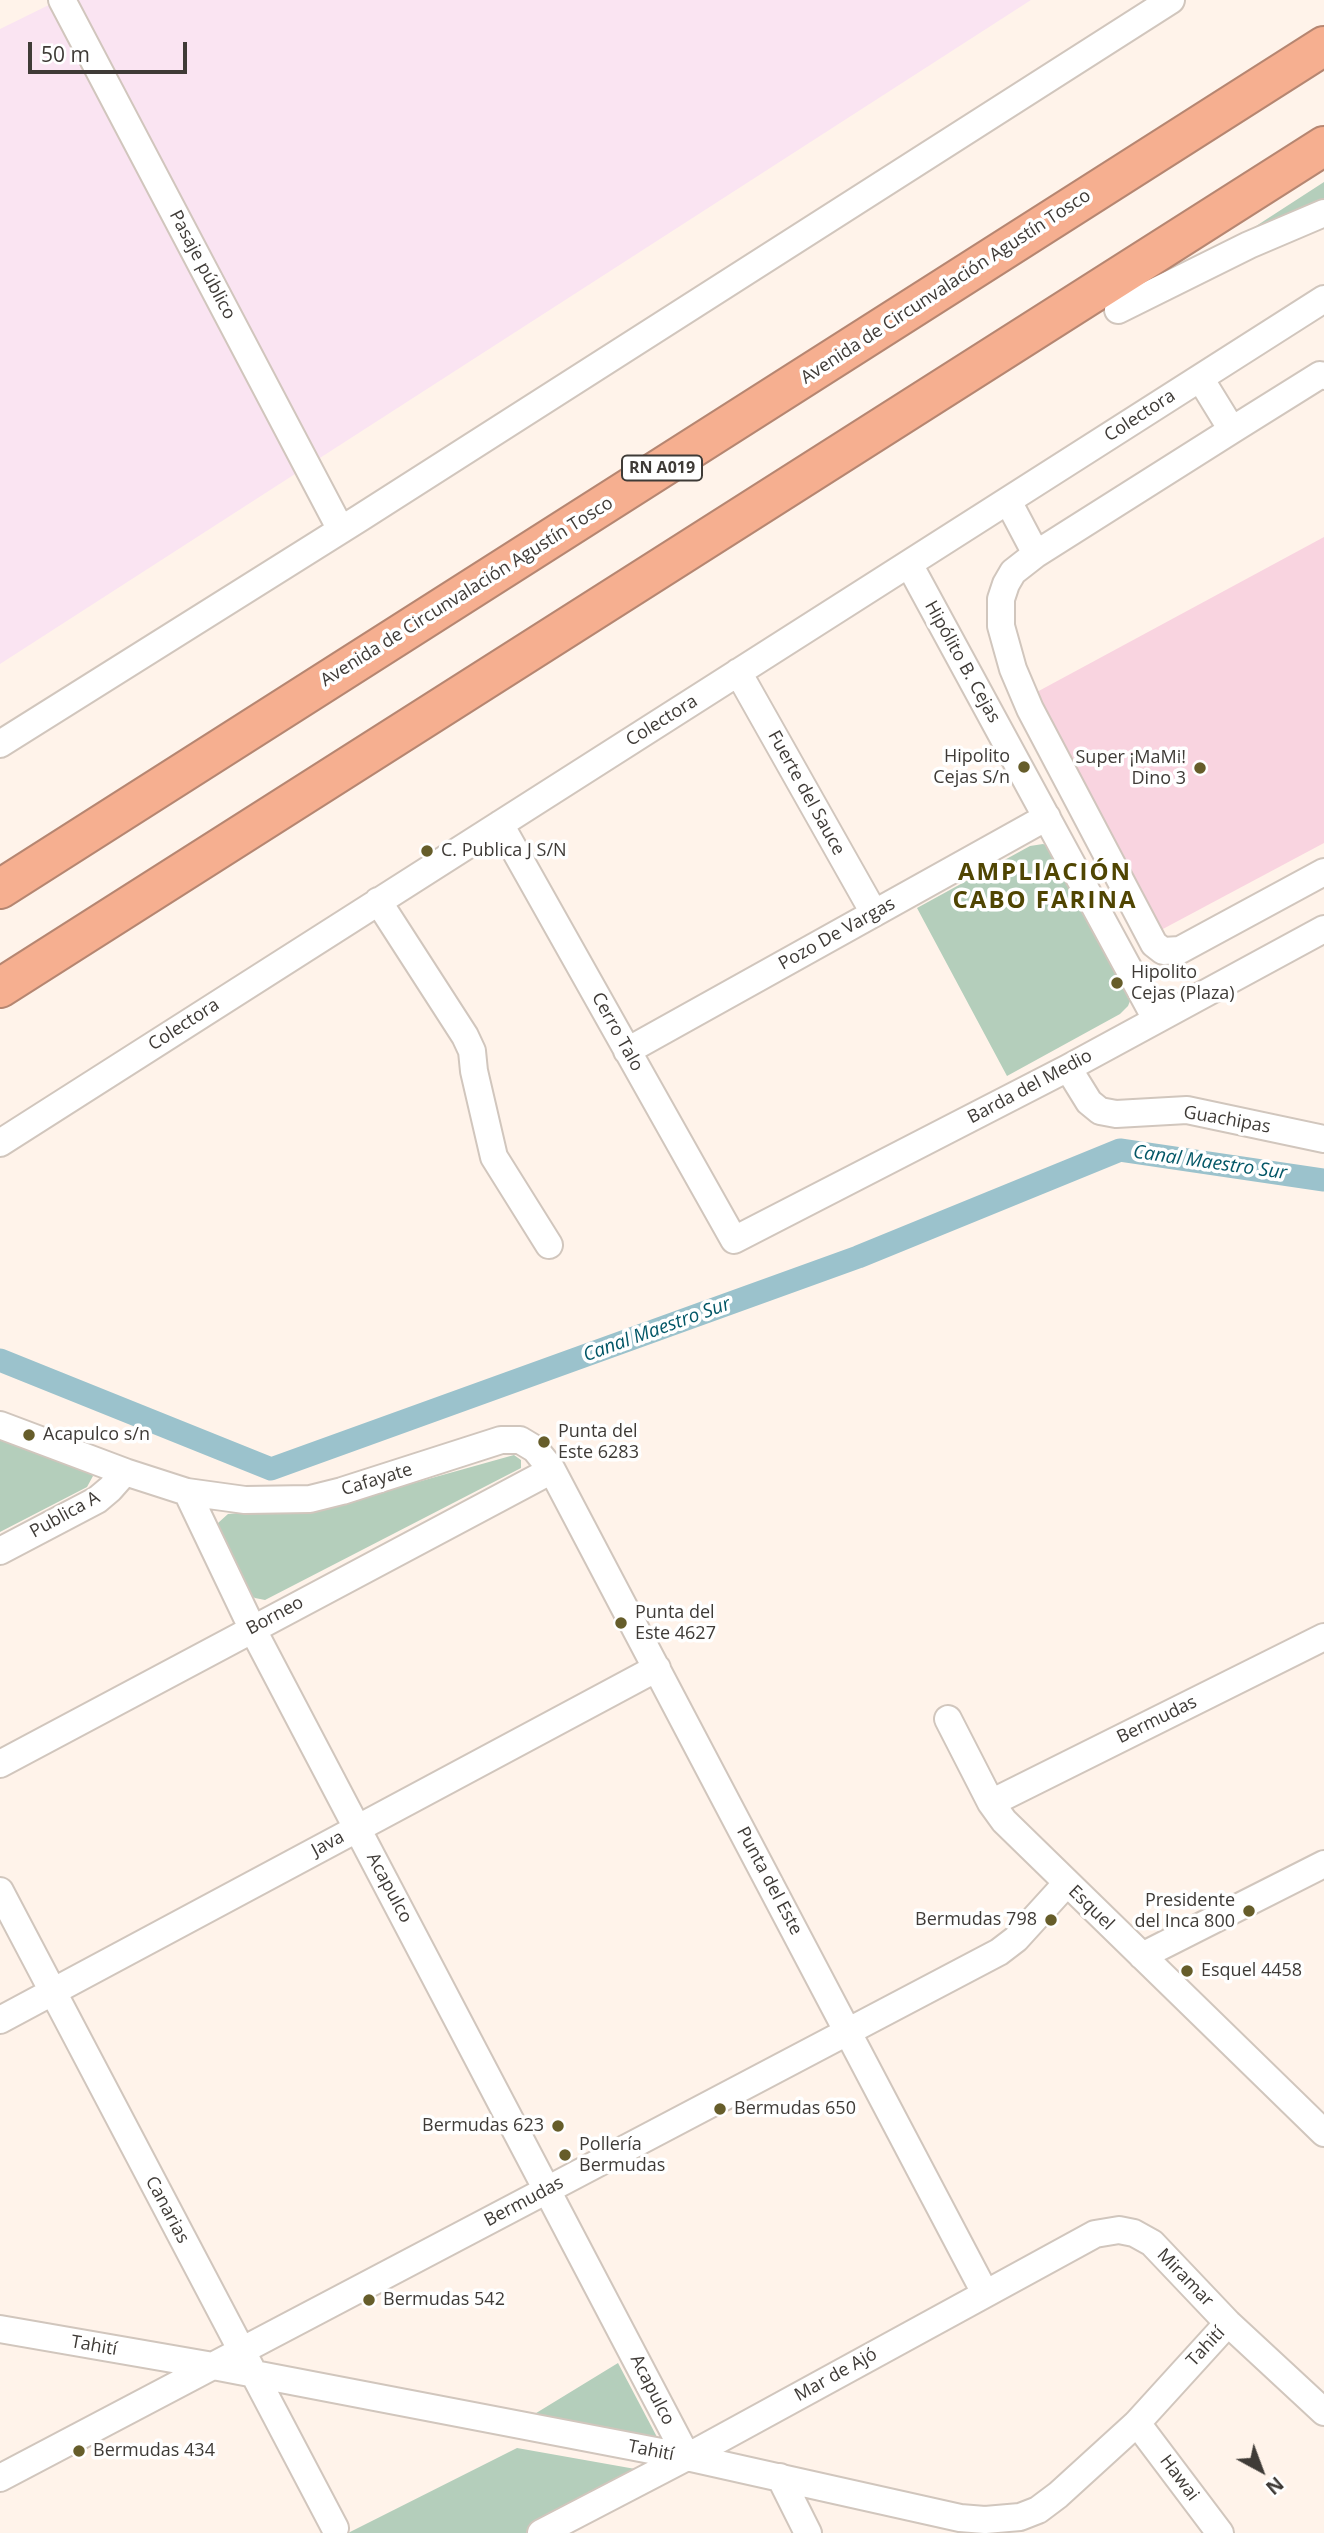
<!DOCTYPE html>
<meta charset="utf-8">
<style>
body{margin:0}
#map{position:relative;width:1324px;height:2533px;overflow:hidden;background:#fff3ea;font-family:"Open Sans",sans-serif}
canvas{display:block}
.north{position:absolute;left:1226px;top:2435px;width:70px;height:70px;-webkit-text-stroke:5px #fff;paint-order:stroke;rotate:139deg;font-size:19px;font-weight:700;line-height:28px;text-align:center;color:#3f3b37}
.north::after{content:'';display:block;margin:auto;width:24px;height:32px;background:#3f3b37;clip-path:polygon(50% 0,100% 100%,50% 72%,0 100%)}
.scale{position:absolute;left:28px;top:42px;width:159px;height:32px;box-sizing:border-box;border:4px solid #3f3b37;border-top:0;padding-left:9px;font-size:21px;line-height:24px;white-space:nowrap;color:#3f3b37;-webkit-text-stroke:5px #fff;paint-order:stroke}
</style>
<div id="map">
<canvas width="1324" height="2533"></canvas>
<div class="north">N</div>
<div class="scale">50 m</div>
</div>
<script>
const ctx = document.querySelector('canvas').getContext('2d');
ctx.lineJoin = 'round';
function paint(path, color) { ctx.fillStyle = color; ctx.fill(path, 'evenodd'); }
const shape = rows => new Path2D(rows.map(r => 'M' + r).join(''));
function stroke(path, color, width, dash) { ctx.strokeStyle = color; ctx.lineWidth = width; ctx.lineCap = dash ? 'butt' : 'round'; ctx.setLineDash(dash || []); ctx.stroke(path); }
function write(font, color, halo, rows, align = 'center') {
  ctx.font = font + ' "Open Sans",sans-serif'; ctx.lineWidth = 7; ctx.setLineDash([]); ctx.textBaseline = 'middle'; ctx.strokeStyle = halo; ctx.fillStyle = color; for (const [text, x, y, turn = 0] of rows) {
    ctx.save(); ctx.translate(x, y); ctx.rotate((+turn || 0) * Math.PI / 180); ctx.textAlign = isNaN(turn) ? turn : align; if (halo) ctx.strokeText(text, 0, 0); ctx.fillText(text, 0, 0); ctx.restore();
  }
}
paint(shape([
 [59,0,1031,0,0,664,0,29]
]), '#fae4f2');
paint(shape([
 [1324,182,1324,200,1236,239],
 [1043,844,1056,849,1132,996,1128,1006,1120,1014,1007,1076,917,908,1030,846],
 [0,1435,85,1464,93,1476,87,1487,0,1532],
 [514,1455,521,1460,521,1468,265,1600,255,1598,246,1592,216,1533,218,1523,228,1514,291,1508,396,1488],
 [618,2363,657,2437,646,2444,528,2418],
 [517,2448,641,2470,527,2533,348,2533]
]), '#b4cebb');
stroke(shape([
 [0,1360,271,1469,858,1257,1120,1150,1324,1180]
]), '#9bc2cc', 23);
paint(shape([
 [1324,537,1324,843,1161,930,1035,693]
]), '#f9d4e0');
const minor = shape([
 [62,0,341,530],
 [1118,310,1249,245,1324,213],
 [1324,376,1320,375,1232,430,1036,554,1013,572,1006,584,1001,599,1001,626,1013,669,1030,709,1154,944,1163,951,1180,950,1324,872],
 [1200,378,1232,430],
 [1008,501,1036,554],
 [909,564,1156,1019],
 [738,672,874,913],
 [0,744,360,518,1171,0],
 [500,824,734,1240,1068,1068,1324,929],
 [378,901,465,1036,472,1051,474,1071,494,1157,549,1245],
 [627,1051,1047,817],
 [1068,1068,1089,1102,1100,1111,1116,1114,1187,1110,1324,1139],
 [0,1143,1324,299],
 [0,1425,125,1472,187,1492,245,1500,310,1499,342,1491,501,1440,520,1440,535,1449,552,1470,985,2293],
 [187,1492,252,1628,687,2457],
 [0,1551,97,1500,110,1489,125,1472],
 [948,1719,991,1803,1004,1821,1324,2133],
 [0,1764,552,1470],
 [991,1803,1324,1637],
 [0,1891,335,2528],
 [1142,1956,1324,1864],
 [0,2020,657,1668],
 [0,2329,213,2366,687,2457,960,2518,985,2520,1020,2517,1038,2510,1058,2495,1137,2423,1228,2323],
 [1137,2423,1220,2533],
 [780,2477,808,2533],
 [0,2478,999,1952,1016,1939,1066,1884],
 [541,2533,687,2457,1095,2234,1119,2230,1134,2233,1152,2243,1228,2323,1324,2412]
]);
const highway = shape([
 [0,889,1324,46],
 [0,988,1324,146]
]);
stroke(minor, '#d1c6bd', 30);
stroke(highway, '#b68671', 42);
stroke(minor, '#fff', 26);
stroke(highway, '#f6af90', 38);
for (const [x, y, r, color] of [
 [1024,767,7,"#665d2a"],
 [1200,768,7,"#665d2a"],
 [427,851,7,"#665d2a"],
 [1117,983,7,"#665d2a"],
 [29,1435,7,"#665d2a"],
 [544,1442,7,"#665d2a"],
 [621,1623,7,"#665d2a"],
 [1249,1911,7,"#665d2a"],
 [1051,1920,7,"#665d2a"],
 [1187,1971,7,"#665d2a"],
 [720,2109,7,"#665d2a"],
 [558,2126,7,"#665d2a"],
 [565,2155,7,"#665d2a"],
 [369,2300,7,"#665d2a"],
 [79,2451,7,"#665d2a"]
]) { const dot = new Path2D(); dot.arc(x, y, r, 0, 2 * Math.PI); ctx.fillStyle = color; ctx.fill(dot); stroke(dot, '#fff', 2.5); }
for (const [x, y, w] of [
 [662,468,80]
]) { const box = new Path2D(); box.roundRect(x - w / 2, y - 12.5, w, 25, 5); ctx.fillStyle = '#fff'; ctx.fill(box); stroke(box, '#3f3b37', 2); }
write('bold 16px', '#3f3b37', null, [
 ["RN A019",662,468]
]);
write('18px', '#3f3b37', '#fff', [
 ["Pasaje público",202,265,62],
 ["Avenida de Circunvalación Agustín Tosco",946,287,-33],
 ["Colectora",1140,416,-33],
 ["Avenida de Circunvalación Agustín Tosco",467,592,-32],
 ["Hipólito B. Cejas",962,662,61],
 ["Colectora",662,721,-32],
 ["Fuerte del Sauce",806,793,61],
 ["Pozo De Vargas",837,934,-29],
 ["Colectora",184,1025,-33],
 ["Cerro Talo",617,1032,61],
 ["Barda del Medio",1030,1087,-28],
 ["Guachipas",1227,1120,10],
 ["Cafayate",377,1480,-17],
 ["Publica A",65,1515,-29],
 ["Borneo",275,1616,-28],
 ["Bermudas",1157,1720,-26],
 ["Java",328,1844,-28],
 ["Punta del Este",769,1881,62],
 ["Acapulco",389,1888,62],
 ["Esquel",1091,1908,44],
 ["Bermudas",524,2202,-28],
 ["Canarias",167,2210,62],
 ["Miramar",1185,2278,46],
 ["Tahití",94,2346,10],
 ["Tahití",1206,2347,-47],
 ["Mar de Ajó",836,2375,-29],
 ["Acapulco",652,2390,63],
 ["Tahití",651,2451,11],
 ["Hawai",1179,2478,53]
]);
write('18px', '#3f3b37', '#fff', [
 ["Hipolito",1010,757,"right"],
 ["Cejas S/n",1010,778,"right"],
 ["Super ¡MaMi!",1186,758,"right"],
 ["Dino 3",1186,779,"right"],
 ["C. Publica J S/N",441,851],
 ["Hipolito",1131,973],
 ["Cejas (Plaza)",1131,994],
 ["Punta del",558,1432],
 ["Este 6283",558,1453],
 ["Acapulco s/n",43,1435],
 ["Punta del",635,1613],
 ["Este 4627",635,1634],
 ["Presidente",1235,1901,"right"],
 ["del Inca 800",1235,1922,"right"],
 ["Bermudas 798",1037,1920,"right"],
 ["Esquel 4458",1201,1971],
 ["Bermudas 650",734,2109],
 ["Bermudas 623",544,2126,"right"],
 ["Pollería",579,2145],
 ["Bermudas",579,2166],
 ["Bermudas 542",383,2300],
 ["Bermudas 434",93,2451]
], 'left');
write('italic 19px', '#035767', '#fff', [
 ["Canal Maestro Sur",1210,1163,8],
 ["Canal Maestro Sur",657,1330,-20]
]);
ctx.letterSpacing = '2px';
write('bold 24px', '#504502', '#fff', [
 ["AMPLIACIÓN",1045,873],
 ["CABO FARINA",1045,901]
]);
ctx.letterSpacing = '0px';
</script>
